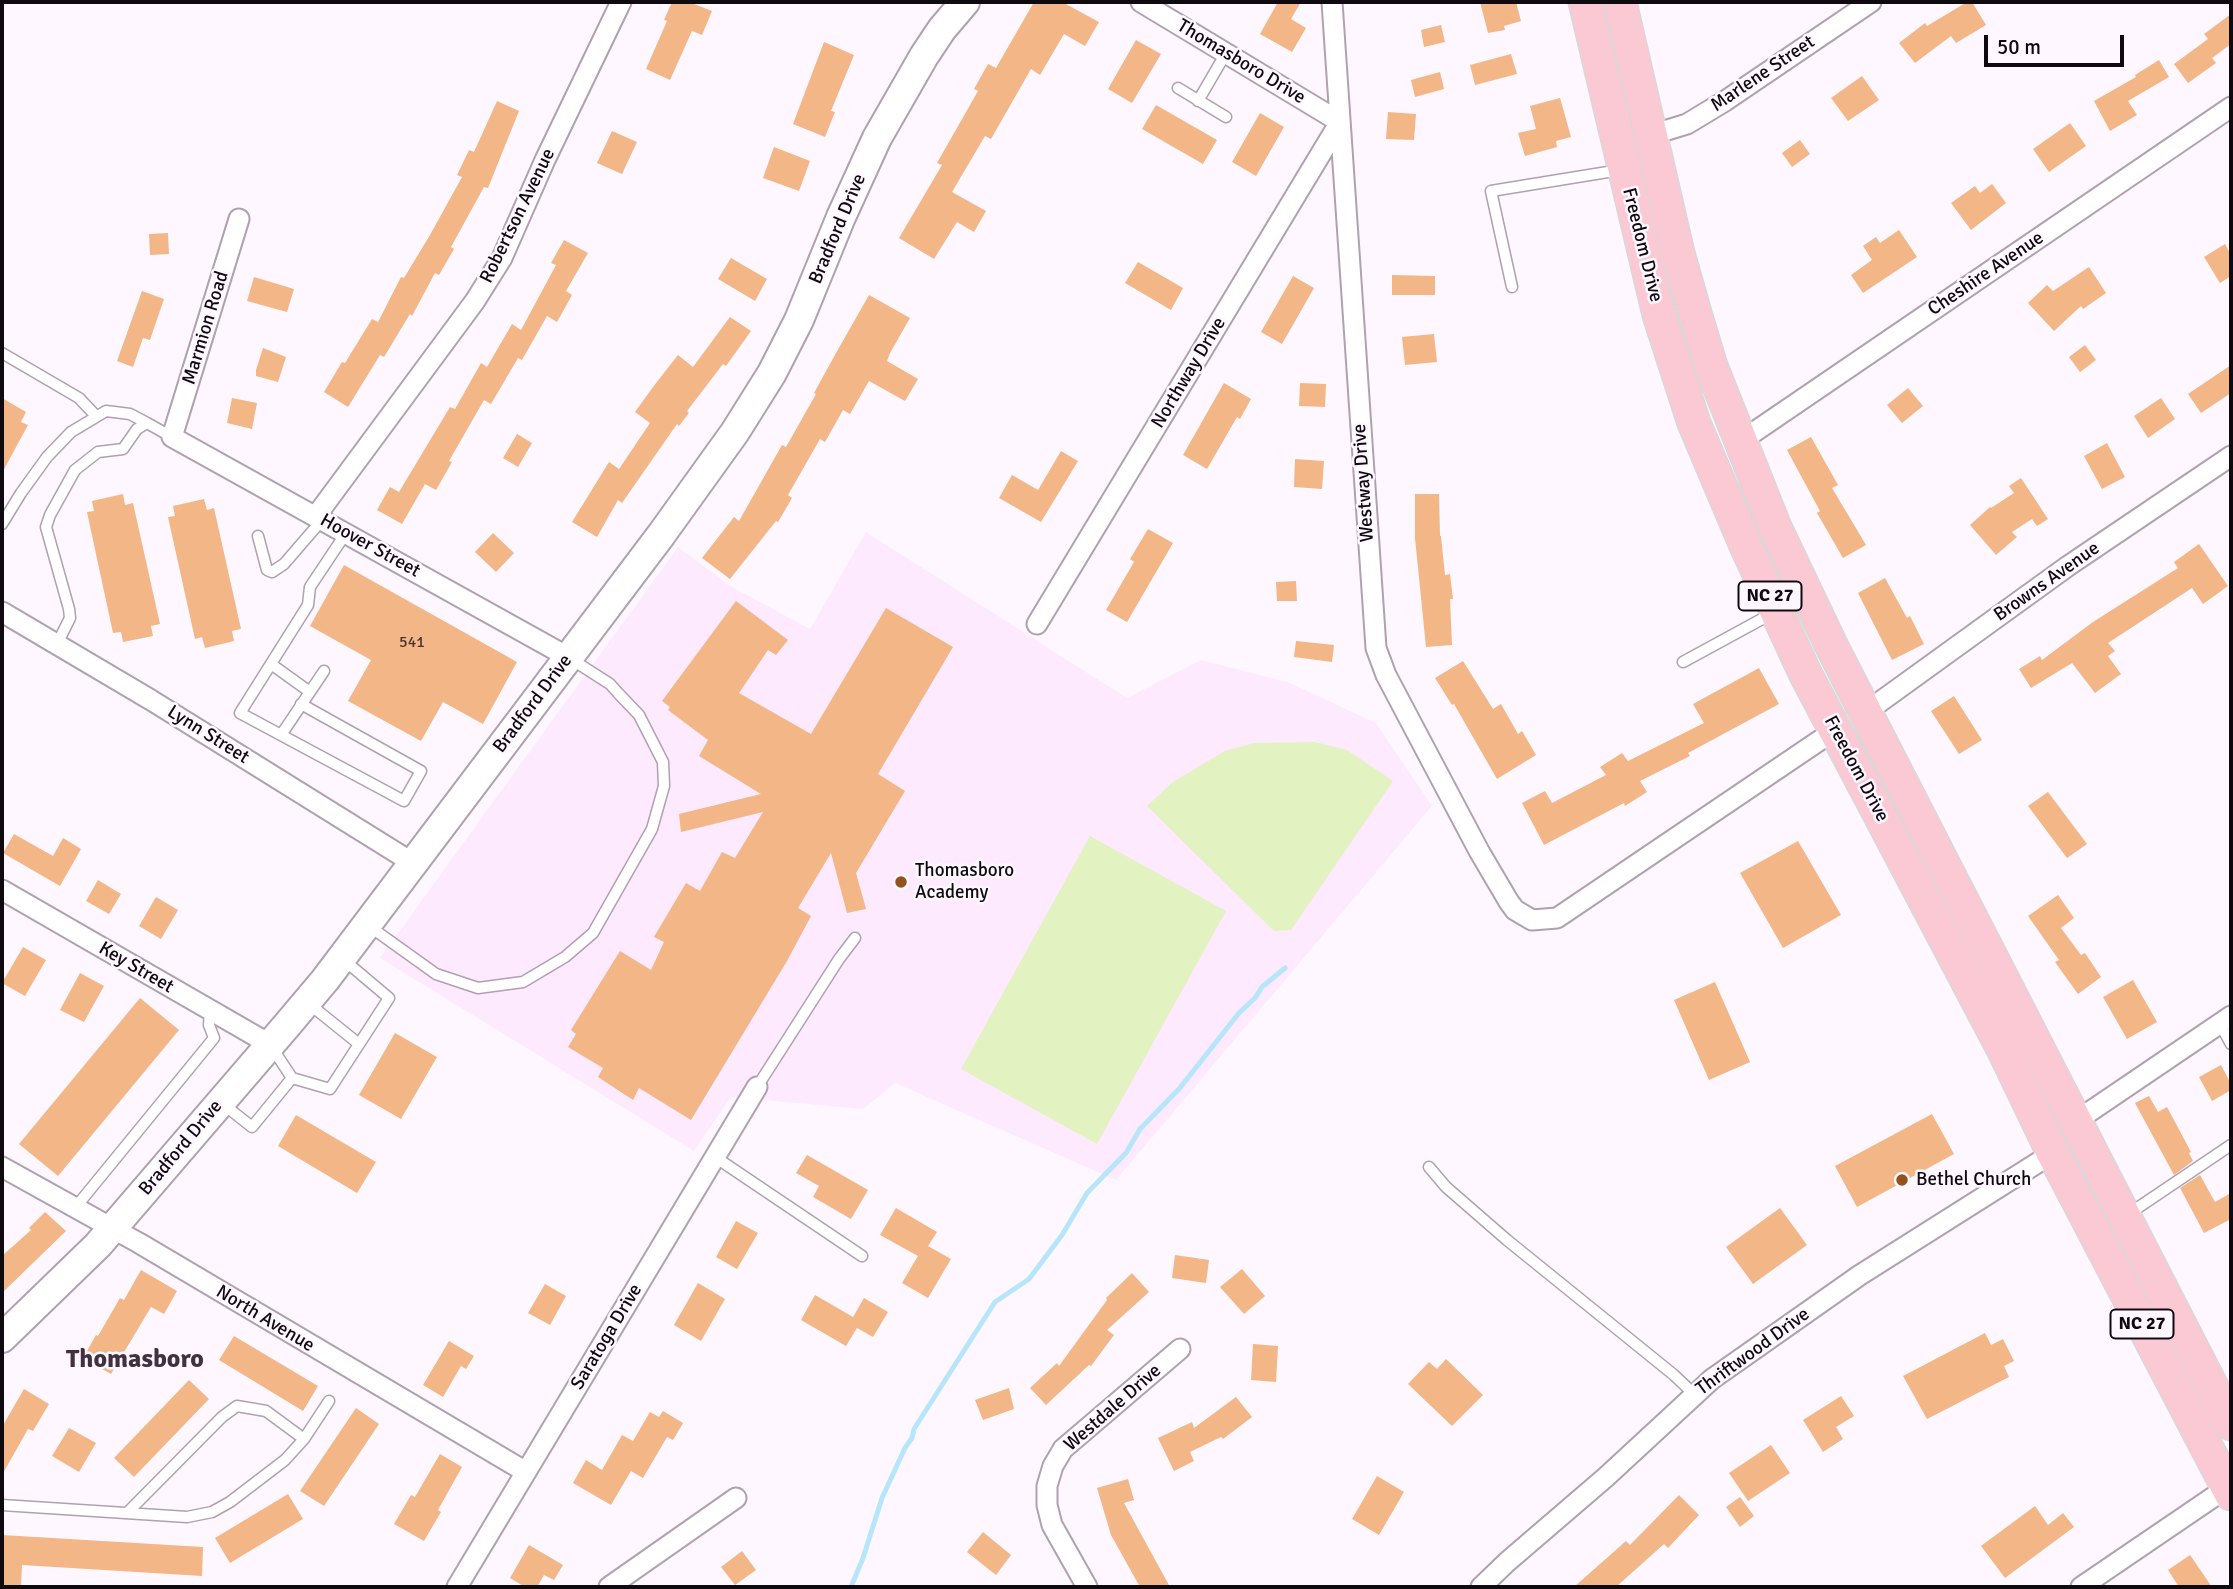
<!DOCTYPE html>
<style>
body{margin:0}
#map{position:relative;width:2233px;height:1589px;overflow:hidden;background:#fef7ff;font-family:Signika,sans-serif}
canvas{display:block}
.frame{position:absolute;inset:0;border:4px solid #0f0a10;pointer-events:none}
.scale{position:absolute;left:1984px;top:35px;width:140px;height:32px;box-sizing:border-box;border:4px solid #0f0a10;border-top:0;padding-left:9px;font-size:21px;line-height:24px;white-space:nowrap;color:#0f0a10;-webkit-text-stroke:5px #fef7ff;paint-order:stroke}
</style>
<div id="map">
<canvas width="2233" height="1589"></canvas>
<div class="frame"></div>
<div class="scale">50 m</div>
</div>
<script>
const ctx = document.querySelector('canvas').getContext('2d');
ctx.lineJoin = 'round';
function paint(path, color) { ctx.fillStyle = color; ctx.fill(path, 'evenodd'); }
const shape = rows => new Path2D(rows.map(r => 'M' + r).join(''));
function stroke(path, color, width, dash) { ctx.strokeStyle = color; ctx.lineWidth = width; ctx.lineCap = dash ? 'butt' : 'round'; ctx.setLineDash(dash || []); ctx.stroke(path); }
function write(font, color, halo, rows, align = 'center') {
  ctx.font = font + ' Signika,sans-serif'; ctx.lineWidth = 5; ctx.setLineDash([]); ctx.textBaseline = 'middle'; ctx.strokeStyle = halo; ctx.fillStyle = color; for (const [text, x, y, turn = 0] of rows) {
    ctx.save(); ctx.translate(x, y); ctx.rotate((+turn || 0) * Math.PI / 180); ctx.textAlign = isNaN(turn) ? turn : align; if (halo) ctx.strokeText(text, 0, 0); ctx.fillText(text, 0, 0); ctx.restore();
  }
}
paint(shape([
 [866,532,1127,698,1201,660,1290,683,1376,723,1432,806,1116,1180,895,1083,863,1109,731,1097,694,1151,380,958,678,547,730,586,810,629]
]), '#fdeafe');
paint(shape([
 [1315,742,1347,750,1393,781,1291,930,1274,931,1147,806,1173,782,1225,751,1254,743],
 [1090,836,1226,911,1097,1144,961,1069]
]), '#e2f2c0');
stroke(shape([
 [851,1587,863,1558,882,1498,905,1448,912,1438,914,1429,995,1302,1029,1279,1062,1235,1087,1193,1126,1153,1140,1129,1179,1089,1239,1013,1255,998,1262,987,1285,968]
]), '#b7e6fb', 5);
paint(shape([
 [672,2,689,2,712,11,702,35,692,31,670,80,646,69,667,21,664,20],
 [1034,2,1062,2,1099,22,1085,46,1064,34,1040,75,1031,69,991,139,985,136,952,192,986,211,974,232,957,222,934,259,899,238,942,165,937,163,978,91,974,89,988,64,996,68],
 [1278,2,1301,2,1291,19,1306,28,1292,52,1260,34],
 [1480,2,1516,2,1521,21,1504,26,1505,30,1488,33],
 [1967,2,1972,2,1986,25,1956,43,1951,36,1915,63,1899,43,1925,23,1927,26],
 [2231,14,2231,44,2212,58,2216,63,2188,83,2174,64,2208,39,2204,34],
 [1441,25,1445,42,1424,47,1421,30],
 [1136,40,1161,54,1132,103,1108,89],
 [824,42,854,55,831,111,835,112,825,137,793,124],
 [1511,54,1517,74,1475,85,1470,65],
 [2159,60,2169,77,2128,101,2137,115,2110,131,2094,101,2136,77,2135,75],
 [1440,72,1444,89,1415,97,1411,80],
 [1862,76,1879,100,1848,121,1831,98],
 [1560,98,1571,137,1556,141,1557,147,1525,156,1518,133,1536,129,1530,106],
 [497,101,519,111,488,188,484,187,451,247,454,249,439,275,435,273,412,316,410,314,384,357,380,355,348,407,324,392,342,362,345,363,372,319,378,322,401,277,404,278,430,235,462,177,457,175,469,150,474,152],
 [1156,105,1217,140,1203,164,1142,129],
 [1388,112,1416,114,1414,140,1386,139],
 [1260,113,1284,127,1256,176,1232,162],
 [2070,123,2086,146,2049,172,2033,149],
 [612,131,637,142,622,174,597,163],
 [1800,140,1810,154,1792,167,1782,153],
 [774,147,810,161,799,191,763,178],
 [1992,184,2006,203,1971,230,1951,203,1975,186,1980,193],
 [1899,230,1917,257,1863,293,1851,275,1872,260,1863,246,1876,237,1880,243],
 [168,233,169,254,150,255,149,234],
 [564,240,588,253,566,291,572,295,557,322,547,316,522,360,518,358,491,404,484,400,449,461,452,462,436,490,425,484,402,524,377,510,390,487,399,492,450,407,455,409,481,363,487,367,512,324,521,330,556,265,551,263],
 [2225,244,2231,255,2231,276,2220,283,2204,257],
 [731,258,767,279,755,301,718,279],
 [1138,262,1183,288,1171,310,1125,283],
 [2089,267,2106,293,2083,309,2081,306,2054,331,2028,303,2047,285,2053,291],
 [1392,275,1435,276,1435,295,1392,295],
 [1293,276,1314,288,1282,344,1261,332],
 [254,277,294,289,287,312,247,301],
 [142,291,164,299,150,340,143,338,133,367,117,361],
 [869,295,910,318,890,353,887,361,918,379,905,401,869,381,850,414,843,410,825,442,820,439,788,495,792,498,778,522,776,521,730,579,702,558,734,517,739,521,782,445,786,447,816,394,814,393,836,353],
 [730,317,751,331,726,366,723,364,687,411,689,413,679,426,677,424,622,503,618,500,597,537,572,522,609,462,619,469,650,423,635,412,653,387,678,355,693,367],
 [1434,334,1437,362,1405,365,1402,337],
 [2085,345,2096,360,2080,372,2069,357],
 [263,348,286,357,278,382,256,376,256,370],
 [2231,365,2231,393,2201,413,2188,394],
 [1224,383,1251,399,1240,419,1237,417,1207,469,1183,455],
 [1300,383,1326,384,1325,407,1299,406],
 [1908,388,1923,406,1902,423,1887,405],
 [2,398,26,412,21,422,28,425,2,473],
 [232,398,257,403,252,429,227,423],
 [2161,398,2175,419,2148,438,2134,416],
 [517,434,532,443,518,467,503,458],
 [1811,437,1838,485,1832,488,1866,545,1843,558,1817,513,1820,511,1787,450],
 [2107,443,2125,477,2102,489,2084,456],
 [1061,451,1078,461,1041,522,999,498,1012,475,1038,490],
 [1295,459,1324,461,1322,489,1294,487],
 [2021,478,2048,519,2037,526,2032,519,2012,532,2017,537,1996,555,1970,525,1990,507,1991,508,2014,493,2009,486],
 [123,494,125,505,133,503,160,624,151,626,153,636,123,642,121,632,113,633,87,512,94,511,92,501],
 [1415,494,1439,494,1440,536,1441,536,1445,575,1450,574,1453,599,1450,599,1452,645,1426,647,1415,538],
 [204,499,207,510,214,508,241,629,232,631,234,641,205,648,202,637,195,639,168,517,175,516,173,506],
 [1148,529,1173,543,1127,622,1106,610,1134,562,1130,559],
 [493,533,514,553,496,572,475,552],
 [2199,544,2228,586,2203,604,2192,588,2108,643,2115,651,2108,656,2121,674,2095,693,2072,663,2031,688,2019,669,2040,656,2042,660,2093,622,2178,568,2174,562],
 [344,565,517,662,483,724,443,702,421,741,348,701,371,660,310,626],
 [1885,578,1907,618,1910,616,1924,644,1892,660,1858,593],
 [1296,581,1297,601,1277,601,1276,582],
 [736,601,788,640,776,655,768,650,739,693,811,734,886,608,953,647,878,774,905,791,856,873,866,909,847,913,831,853,798,908,811,916,787,961,691,1120,639,1088,633,1100,598,1077,603,1068,568,1047,576,1034,571,1030,620,951,651,970,664,942,654,937,686,883,700,891,722,852,735,858,763,812,681,832,679,814,761,794,699,756,708,740,668,710,670,707,662,701],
 [1296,641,1334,645,1332,662,1294,657],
 [1463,661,1493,709,1501,704,1518,734,1522,731,1536,755,1497,779,1454,704,1452,705,1435,678],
 [1759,668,1779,704,1688,753,1690,756,1640,781,1647,792,1625,806,1624,803,1544,845,1522,803,1545,791,1552,803,1606,775,1600,767,1622,753,1628,761,1704,723,1693,704],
 [1954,696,1982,740,1959,754,1931,711],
 [2048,792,2087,844,2067,858,2028,806],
 [14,834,53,856,63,838,81,849,60,886,3,853],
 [1798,841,1841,915,1783,948,1740,873],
 [98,880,121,894,109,914,86,901],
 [2058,895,2074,918,2061,928,2081,955,2085,953,2101,977,2078,994,2055,962,2059,960,2028,916],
 [156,897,178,910,161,939,139,926],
 [23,947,46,960,25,996,2,983],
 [80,973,104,986,84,1022,60,1010],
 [2133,980,2157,1022,2127,1039,2103,997],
 [1715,982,1750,1062,1709,1080,1674,1000],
 [140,998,179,1030,58,1176,19,1144],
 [395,1033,437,1057,401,1119,359,1095],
 [2221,1065,2231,1084,2231,1090,2212,1101,2199,1077],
 [2149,1096,2158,1112,2167,1107,2191,1152,2189,1153,2193,1161,2174,1175,2135,1103],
 [1932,1114,1954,1154,1857,1207,1835,1166],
 [296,1115,376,1162,357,1193,278,1146],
 [807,1155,868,1190,851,1219,813,1197,819,1186,796,1173],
 [2200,1175,2215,1202,2231,1193,2231,1219,2204,1233,2180,1188],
 [896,1208,937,1232,928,1246,951,1259,928,1298,902,1283,918,1256,880,1235],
 [1780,1208,1807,1245,1753,1284,1726,1247],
 [45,1212,66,1231,2,1293,2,1256,31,1230,29,1228],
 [736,1221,758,1233,737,1269,716,1257],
 [1175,1255,1209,1260,1206,1283,1172,1278],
 [1242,1269,1265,1296,1244,1314,1220,1287],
 [141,1270,177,1291,164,1314,151,1307,111,1374,83,1358,96,1335,98,1336,120,1298,124,1300],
 [1132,1273,1149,1292,1107,1330,1114,1335,1091,1366,1089,1365,1046,1405,1030,1388,1057,1363,1059,1366,1107,1300,1106,1298],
 [698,1283,725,1299,701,1341,674,1325],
 [545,1284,566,1296,550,1325,528,1313],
 [815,1295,853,1317,864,1298,888,1312,873,1337,857,1328,846,1346,801,1320],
 [1985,1333,1991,1345,2003,1339,2014,1361,2004,1366,2009,1377,1927,1419,1903,1376],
 [234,1336,318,1386,303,1411,219,1360],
 [449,1341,474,1356,466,1369,461,1366,443,1397,423,1385],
 [1253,1344,1278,1346,1276,1382,1251,1380],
 [1446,1359,1483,1395,1452,1426,1408,1384,1429,1362,1437,1369],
 [189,1380,209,1399,134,1477,114,1458],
 [1009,1388,1014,1409,983,1420,975,1400],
 [24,1389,49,1404,33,1431,28,1429,2,1475,2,1427],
 [1841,1396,1854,1416,1836,1427,1843,1439,1823,1452,1803,1420],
 [1236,1397,1252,1417,1223,1439,1221,1437,1190,1452,1194,1461,1174,1471,1158,1438,1192,1422,1194,1428],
 [356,1408,379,1424,324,1506,300,1491],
 [663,1411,683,1423,673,1440,667,1437,643,1478,631,1471,611,1505,573,1483,586,1460,602,1470,622,1435,633,1441,650,1412,659,1417],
 [69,1428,96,1443,79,1472,52,1456],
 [1771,1445,1790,1473,1748,1501,1729,1473],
 [440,1454,462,1467,438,1510,441,1512,424,1541,394,1524,411,1495,415,1497],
 [1377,1476,1404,1492,1379,1535,1352,1519],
 [1128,1479,1134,1500,1124,1503,1170,1587,1140,1587,1111,1535,1097,1488],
 [288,1494,303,1519,230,1563,215,1538],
 [1679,1495,1699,1515,1668,1548,1664,1544,1616,1587,1574,1587,1626,1541,1630,1545],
 [1740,1497,1754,1516,1740,1527,1726,1507],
 [2035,1506,2048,1525,2063,1513,2074,1527,2005,1578,1981,1546],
 [983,1532,1011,1555,996,1575,967,1552],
 [2,1535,203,1547,202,1576,22,1565,21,1587,2,1587],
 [529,1545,563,1565,554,1580,544,1575,537,1587,525,1587,510,1578],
 [742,1551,756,1570,735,1585,721,1567],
 [2190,1555,2212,1587,2179,1587,2168,1570]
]), '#f2b687');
const lane = shape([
 [1178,88,1226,117],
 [1198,101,1226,53],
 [1512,287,1491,191,1620,170],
 [2,353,79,398,96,416],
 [2,524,21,493,47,457,71,432,106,411,130,414,147,423],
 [258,536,267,570,272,572,284,564,322,520],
 [57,644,70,618,69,609,46,527,50,515,75,470,98,452,123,449,137,429,147,423,172,437],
 [1683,662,1773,613],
 [271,664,310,692],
 [301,704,421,771,404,801,240,713,308,605,310,587,346,533],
 [281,735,324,671],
 [369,926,436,974,478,988,523,982,565,957,593,933,652,829,664,786,663,762,639,715,618,693,610,684,571,659],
 [308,1003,359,1044],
 [2220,1024,2231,1044],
 [292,1078,330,1089,389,998,344,960],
 [757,1087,839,959,855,938],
 [223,1104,252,1127,292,1078,271,1046],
 [715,1157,862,1256],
 [1429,1167,1446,1187,1507,1240,1674,1375,1694,1394],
 [75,1208,214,1038,209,1025,210,1010],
 [2127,1215,2231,1145],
 [2,1505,187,1517,212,1512,230,1502,285,1460,304,1439,329,1401],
 [127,1513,222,1417,237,1406,266,1411,304,1439]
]);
const street = shape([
 [1332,2,1376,648,1386,675,1479,851,1509,902,1515,910,1532,920,1557,918,1835,730],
 [1651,135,1687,124,1725,101,1871,2],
 [239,219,172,437,568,657],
 [1741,441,2231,107],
 [316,516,475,301,502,258,545,160,621,2],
 [2,612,151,700,413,863],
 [1037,624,1340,122,1141,2],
 [1866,712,2068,566,2231,456],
 [2,890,271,1045],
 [2076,1121,2231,1016],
 [2,1167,139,1243,526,1472],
 [457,1587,757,1087],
 [609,1587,736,1498],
 [1087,1587,1052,1525,1047,1505,1047,1486,1053,1466,1063,1449,1180,1349],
 [1481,1587,1507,1562,1606,1477,1712,1379,1860,1275,2053,1153],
 [2081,1587,2228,1487]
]);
const secondary = shape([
 [2,1338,98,1245,288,1024,325,980,661,535,735,432,772,373,799,320,841,217,877,138,924,56,942,29,965,2]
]);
const primary = shape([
 [1585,2,1659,315,1694,423,1746,546,1805,673,2002,1047,2053,1153,2231,1494],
 [1620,2,1678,253,1695,313,1711,366,1774,525,1832,647,2231,1424]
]);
stroke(lane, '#b0a0b1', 13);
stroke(street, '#b0a0b1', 23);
stroke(secondary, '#b0a0b1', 32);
stroke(primary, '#d9d8d9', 35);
stroke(lane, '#fff', 10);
stroke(street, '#fff', 19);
stroke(secondary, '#fff', 28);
stroke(primary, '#fac9d3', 32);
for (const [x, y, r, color] of [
 [901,882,7,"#93521c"],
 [1902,1180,7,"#93521c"]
]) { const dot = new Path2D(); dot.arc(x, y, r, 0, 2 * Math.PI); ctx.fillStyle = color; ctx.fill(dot); stroke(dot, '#fef7ff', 2.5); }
write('16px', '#48352e', null, [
 ["541",412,643]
]);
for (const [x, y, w] of [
 [1770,596,63],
 [2142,1324,63]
]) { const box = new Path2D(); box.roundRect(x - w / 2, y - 14.5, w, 29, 5); ctx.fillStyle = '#fef7ff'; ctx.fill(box); stroke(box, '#0f0a10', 2); }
write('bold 18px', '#0f0a10', null, [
 ["NC 27",1770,596],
 ["NC 27",2142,1324]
]);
write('19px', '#0f0a10', '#fef7ff', [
 ["Thomasboro Drive",1241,62,31],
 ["Marlene Street",1763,74,-34],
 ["Robertson Avenue",518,216,-64],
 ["Bradford Drive",838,229,-67],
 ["Freedom Drive",1642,245,76],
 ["Cheshire Avenue",1986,274,-34],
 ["Marmion Road",206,328,-73],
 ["Northway Drive",1189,373,-59],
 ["Westway Drive",1364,483,-94],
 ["Hoover Street",370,546,29],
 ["Browns Avenue",2047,582,-35],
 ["Bradford Drive",533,704,-53],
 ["Lynn Street",208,735,32],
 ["Freedom Drive",1856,769,62],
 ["Key Street",136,968,30],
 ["Bradford Drive",181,1148,-50],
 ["North Avenue",265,1319,31],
 ["Saratoga Drive",607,1337,-59],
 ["Thriftwood Drive",1753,1352,-36],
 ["Westdale Drive",1113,1408,-41]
]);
write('19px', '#0f0a10', '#fef7ff', [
 ["Thomasboro",915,871],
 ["Academy",915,893],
 ["Bethel Church",1916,1180]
], 'left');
write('bold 26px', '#3f3140', '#fef7ff', [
 ["Thomasboro",135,1360]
]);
</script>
